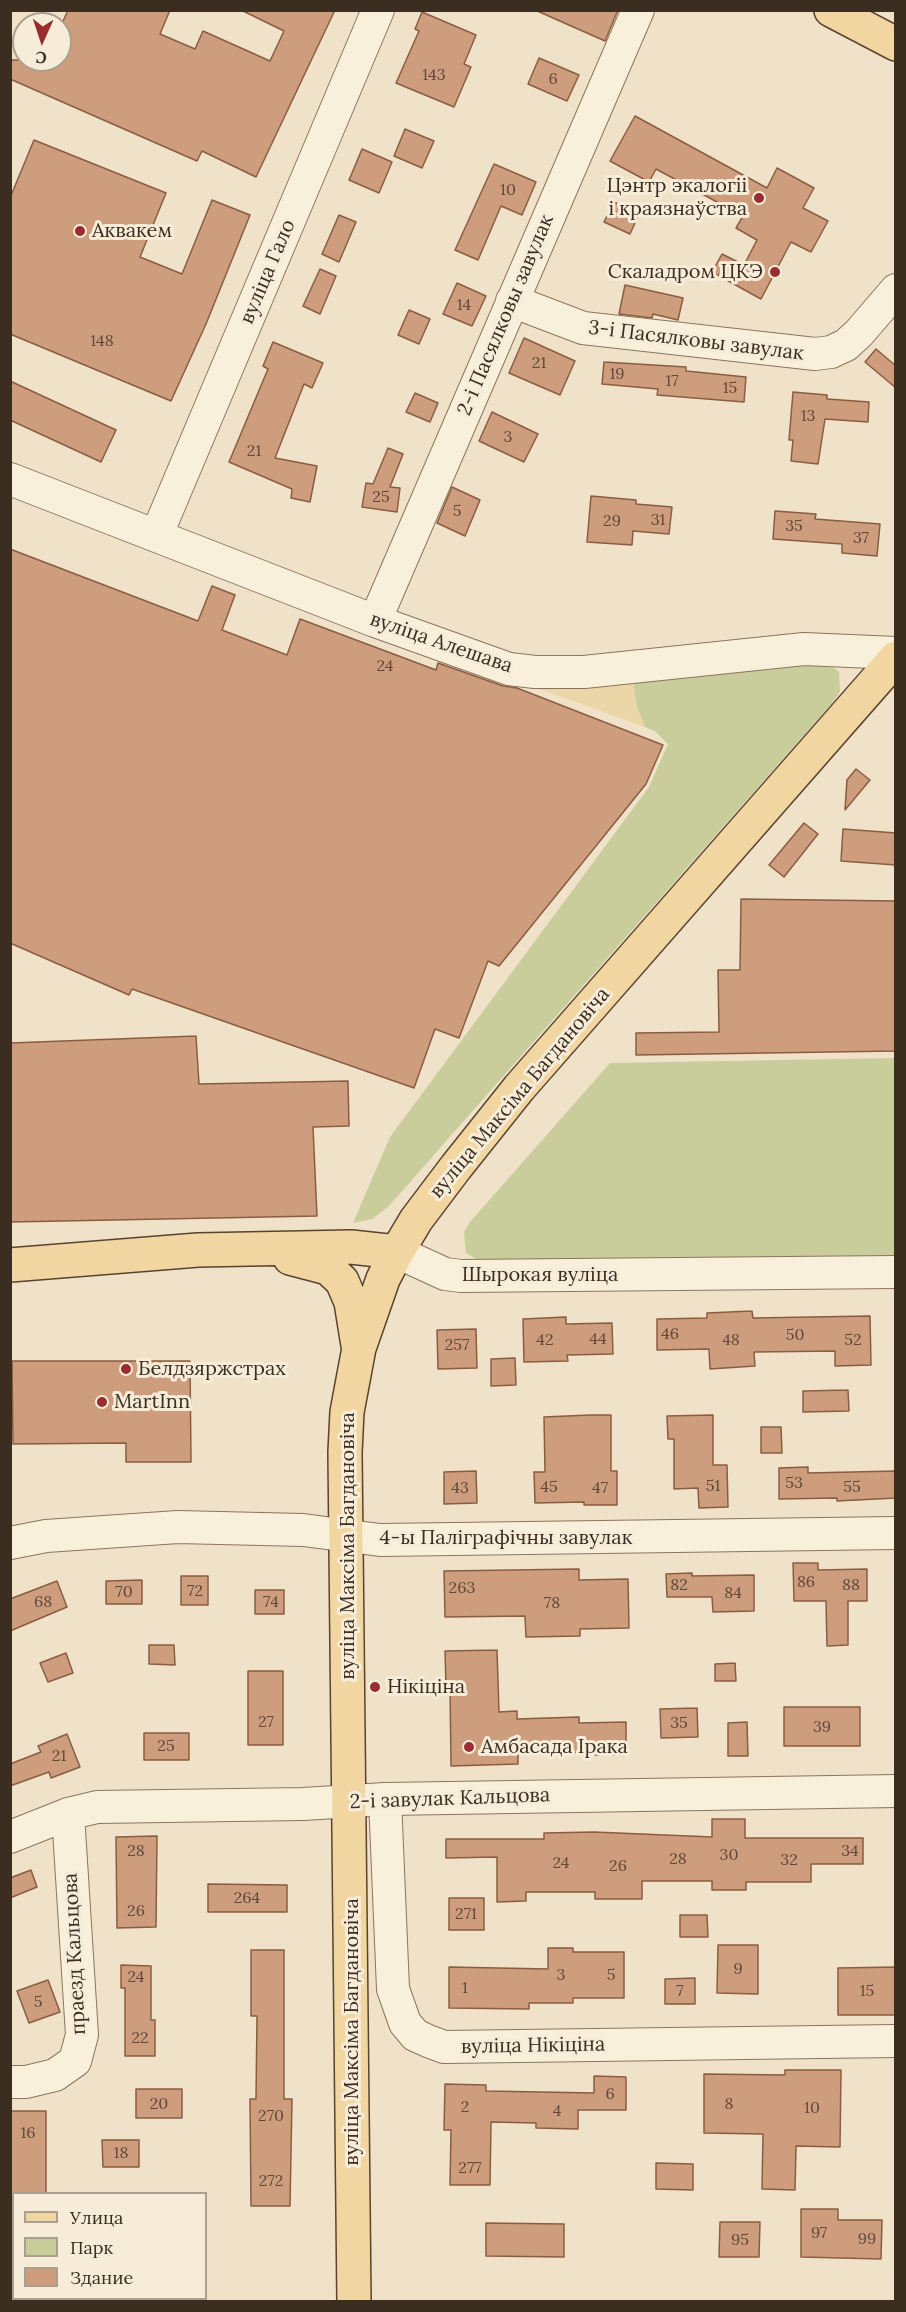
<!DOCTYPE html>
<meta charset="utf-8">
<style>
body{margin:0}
#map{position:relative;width:906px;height:2312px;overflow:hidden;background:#efe2c8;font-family:Lora,serif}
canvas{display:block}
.frame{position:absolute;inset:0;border:12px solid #3b2d20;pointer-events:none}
.legend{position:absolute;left:12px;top:2192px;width:195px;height:108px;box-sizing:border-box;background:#f6ecd8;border:2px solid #aba08e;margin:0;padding:8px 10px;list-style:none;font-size:18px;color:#3b2d20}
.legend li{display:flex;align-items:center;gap:12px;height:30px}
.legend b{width:30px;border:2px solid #aba08e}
.north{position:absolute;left:12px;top:12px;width:60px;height:60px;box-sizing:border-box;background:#f6ecd8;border:2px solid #aba08e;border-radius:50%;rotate:183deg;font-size:16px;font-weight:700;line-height:24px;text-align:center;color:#3b2d20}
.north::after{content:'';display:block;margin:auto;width:21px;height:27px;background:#9a2d30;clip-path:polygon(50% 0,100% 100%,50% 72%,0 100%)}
</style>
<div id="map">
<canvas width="906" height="2312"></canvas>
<div class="frame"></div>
<ul class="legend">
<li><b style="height:8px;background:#f1d6a1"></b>Улица</li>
<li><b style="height:16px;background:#c9cd9b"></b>Парк</li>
<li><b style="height:16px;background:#cd9d7e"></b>Здание</li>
</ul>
<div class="north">С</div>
</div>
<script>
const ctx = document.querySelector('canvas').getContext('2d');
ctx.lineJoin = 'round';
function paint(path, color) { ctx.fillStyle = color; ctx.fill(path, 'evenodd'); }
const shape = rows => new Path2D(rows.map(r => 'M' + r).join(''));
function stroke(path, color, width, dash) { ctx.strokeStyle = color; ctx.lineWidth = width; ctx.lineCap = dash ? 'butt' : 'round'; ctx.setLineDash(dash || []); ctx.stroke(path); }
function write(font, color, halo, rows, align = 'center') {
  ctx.font = font + ' Lora,serif'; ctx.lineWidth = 6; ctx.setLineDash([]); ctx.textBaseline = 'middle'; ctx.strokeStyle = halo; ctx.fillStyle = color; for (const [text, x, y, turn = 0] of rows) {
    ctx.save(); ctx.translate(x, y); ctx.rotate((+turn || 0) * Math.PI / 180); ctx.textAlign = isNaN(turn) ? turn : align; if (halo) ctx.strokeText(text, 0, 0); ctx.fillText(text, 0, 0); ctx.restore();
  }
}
paint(shape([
 [817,664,831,666,839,672,840,691,834,701,388,1207,372,1219,353,1223,390,1137,649,787,668,744,656,732,645,727,636,704,633,679],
 [895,1058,895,1256,653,1260,476,1259,466,1253,464,1232,470,1222,610,1063]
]), '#c9cd9b');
paint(shape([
 [633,679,636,704,645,727,523,683]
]), '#ead6a6');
const building = shape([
 [68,10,170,10,160,34,195,49,203,31,270,61,284,31,241,10,335,10,256,177,202,151,197,161,10,79,10,60,60,60,60,28,68,10],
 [535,10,618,10,605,41,535,10],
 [422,12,476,35,464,64,471,67,454,107,396,83,419,31,415,29,422,12],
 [539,58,579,75,567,101,528,84,539,58],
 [635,116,767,188,777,168,814,188,803,208,828,221,811,252,791,242,761,299,712,272,722,254,744,265,757,240,736,228,743,216,656,169,649,182,610,161,635,116],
 [405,129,434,141,422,168,394,156,405,129],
 [34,140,166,193,140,257,182,274,212,200,250,215,206,324,171,401,10,334,10,198,34,140],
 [362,149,392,162,379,193,349,180,362,149],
 [494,164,536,182,522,215,501,206,478,260,455,250,494,164],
 [614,202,639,214,630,234,604,222,614,202],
 [339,215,356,222,339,262,322,254,339,215],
 [320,269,336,276,320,314,303,306,320,269],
 [457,283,486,296,472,326,443,314,457,283],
 [625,285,683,298,678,320,653,314,652,318,619,314,625,285],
 [409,310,430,319,419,344,398,335,409,310],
 [524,338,575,361,560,395,509,373,524,338],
 [273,342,323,363,312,388,304,384,275,458,317,466,310,502,291,498,292,489,229,462,268,369,263,366,273,342],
 [876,349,896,366,896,388,865,362,876,349],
 [604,362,686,367,686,371,746,377,744,402,657,395,658,389,602,384,604,362],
 [10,381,116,430,101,462,10,420,10,381],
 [793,392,827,395,827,399,869,402,868,422,825,419,818,464,791,461,793,440,789,440,793,392],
 [415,393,438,403,430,422,406,412,415,393],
 [492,412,538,434,524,462,479,441,492,412],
 [388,448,403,454,390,487,400,488,397,512,362,507,366,483,373,484,388,448],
 [452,487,480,500,465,536,437,523,452,487],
 [591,496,636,500,636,504,672,507,669,534,633,531,632,545,587,542,591,496],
 [775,511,816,514,815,519,880,524,877,556,842,553,842,544,773,539,775,511],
 [10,549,198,621,212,586,235,595,222,630,287,655,300,619,436,670,438,663,503,686,517,688,663,745,646,784,499,966,488,961,459,1038,435,1029,414,1088,132,989,129,995,10,943,10,549],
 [856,769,870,780,845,810,847,780,856,769],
 [804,823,818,834,784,877,769,865,804,823],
 [843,829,896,833,896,865,841,861,843,829],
 [741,899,896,901,896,1051,636,1055,636,1033,719,1032,718,970,740,970,741,899],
 [196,1036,199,1084,348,1081,349,1126,313,1127,317,1216,10,1222,10,1043,196,1036],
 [752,1311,753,1318,870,1316,871,1365,835,1366,835,1351,754,1352,755,1366,710,1369,709,1349,657,1350,657,1319,707,1318,707,1313,752,1311],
 [566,1317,566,1324,612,1323,613,1354,567,1355,568,1361,524,1362,523,1319,566,1317],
 [476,1329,477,1368,438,1369,437,1330,476,1329],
 [515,1358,516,1385,491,1386,491,1359,515,1358],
 [12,1361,190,1361,191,1462,126,1462,126,1443,13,1444,12,1361],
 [848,1390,849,1411,803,1412,803,1391,848,1390],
 [590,1415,611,1415,611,1471,617,1471,617,1505,584,1505,584,1502,535,1503,534,1472,545,1472,544,1417,590,1415],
 [713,1415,713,1465,727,1465,728,1507,699,1508,698,1488,674,1489,674,1439,668,1439,667,1416,713,1415],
 [761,1427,781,1427,782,1453,761,1453,761,1427],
 [808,1467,808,1473,896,1471,896,1498,837,1501,837,1498,779,1499,779,1468,808,1467],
 [476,1471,477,1503,444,1504,444,1472,476,1471],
 [793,1563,818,1563,818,1570,867,1569,867,1601,848,1601,848,1645,827,1646,826,1601,794,1601,793,1563],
 [579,1569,579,1580,628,1579,629,1628,580,1629,580,1636,526,1637,525,1616,445,1617,444,1571,579,1569],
 [692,1573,692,1576,754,1575,754,1611,713,1612,712,1597,667,1597,666,1574,692,1573],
 [181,1576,208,1576,208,1605,181,1605,181,1576],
 [142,1580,142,1604,106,1604,106,1581,142,1580],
 [57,1581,67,1607,10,1631,10,1599,57,1581],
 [255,1590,284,1590,284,1614,255,1614,255,1590],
 [149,1645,174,1645,175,1665,149,1664,149,1645],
 [497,1650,499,1712,517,1711,517,1719,579,1717,579,1723,626,1722,626,1755,595,1755,595,1752,518,1754,518,1764,451,1766,450,1686,446,1686,445,1651,497,1650],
 [66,1653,73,1673,48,1682,40,1663,66,1653],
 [735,1663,736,1681,715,1681,715,1664,735,1663],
 [248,1671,283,1671,283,1745,248,1745,248,1671],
 [784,1707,860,1707,860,1746,784,1746,784,1707],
 [697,1708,698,1737,661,1738,660,1709,697,1708],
 [747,1722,748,1756,728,1756,728,1723,747,1722],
 [144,1733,189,1733,189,1760,144,1760,144,1733],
 [67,1734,80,1767,51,1778,49,1772,10,1786,10,1764,41,1752,38,1746,67,1734],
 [712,1819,745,1819,745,1838,863,1838,863,1864,811,1864,811,1882,746,1882,746,1890,712,1890,712,1881,642,1881,642,1899,595,1899,595,1892,526,1892,526,1901,497,1902,497,1857,446,1858,446,1839,544,1839,544,1833,594,1832,712,1837,712,1819],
 [157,1836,156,1927,117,1928,116,1837,157,1836],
 [31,1870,37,1887,10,1898,10,1878,31,1870],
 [208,1884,287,1885,287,1912,208,1912,208,1884],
 [449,1898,484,1898,484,1930,449,1930,449,1898],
 [680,1915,707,1915,708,1937,680,1937,680,1915],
 [718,1945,758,1945,758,1994,717,1993,718,1945],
 [548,1948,573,1948,573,1952,624,1952,624,1998,573,1998,573,2003,529,2003,529,2009,449,2008,449,1967,548,1969,548,1948],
 [251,1950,284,1950,284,2099,292,2099,290,2206,251,2206,250,2099,256,2099,257,2016,251,2016,251,1950],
 [121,1965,151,1966,151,2020,155,2020,155,2056,125,2056,125,1988,121,1988,121,1965],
 [896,1967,896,2015,838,2015,838,1968,896,1967],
 [695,1978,695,2004,665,2004,665,1979,695,1978],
 [48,1980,60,2012,29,2023,17,1991,48,1980],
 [785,2070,841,2070,840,2147,796,2146,795,2190,762,2189,763,2134,704,2133,704,2074,785,2075,785,2070],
 [594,2076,626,2077,626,2110,578,2110,578,2129,536,2128,536,2123,491,2122,490,2185,450,2185,451,2130,444,2130,445,2084,486,2085,486,2091,594,2093,594,2076],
 [136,2089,182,2089,182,2118,136,2118,136,2089],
 [10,2111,46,2111,46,2193,10,2193,10,2111],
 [102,2140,139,2140,139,2167,103,2167,102,2140],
 [656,2163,693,2164,693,2190,656,2189,656,2163],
 [801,2209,838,2209,838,2220,882,2220,881,2259,801,2257,801,2209],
 [720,2222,760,2222,759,2257,719,2257,720,2222],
 [486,2223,564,2224,564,2257,486,2256,486,2223]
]);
paint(building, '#cd9d7e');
stroke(building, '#8a5d42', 1.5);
const minor = shape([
 [512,301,583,328,815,354,831,352,846,345,859,333,896,290],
 [10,479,375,621,509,669,535,672,584,672,804,649,896,653],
 [157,534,378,10],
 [375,621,638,10],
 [397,1252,445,1274,461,1276,896,1272],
 [10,1543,46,1536,178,1527,303,1530,380,1540,896,1533],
 [385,1799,393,1989,405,2023,415,2035,428,2041,444,2047,896,2041],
 [10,1837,68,1814,97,1807,303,1804,385,1799,896,1791],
 [10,2082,26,2082,55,2075,75,2061,82,2035,68,1814]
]);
const major = shape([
 [831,10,896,44],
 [290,1258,328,1268,342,1281,351,1302,358,1345],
 [10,1265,198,1250,351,1247,397,1252],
 [354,2302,345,1452,347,1412,359,1348,383,1279,397,1252,416,1220,456,1167,519,1088,896,658]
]);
stroke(minor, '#8b745d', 34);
stroke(major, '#594231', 36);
stroke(minor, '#f9f0db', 32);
stroke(major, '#f1d6a1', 33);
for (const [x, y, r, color] of [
 [759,198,6,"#9a2d30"],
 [80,231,6,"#9a2d30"],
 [775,272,6,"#9a2d30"],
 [126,1369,6,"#9a2d30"],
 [102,1402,6,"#9a2d30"],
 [375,1687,6,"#9a2d30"],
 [469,1747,6,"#9a2d30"]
]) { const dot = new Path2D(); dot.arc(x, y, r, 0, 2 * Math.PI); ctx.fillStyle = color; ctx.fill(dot); stroke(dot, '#f6ecd8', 2); }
write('16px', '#604938', null, [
 ["143",434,75],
 ["6",553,79],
 ["10",508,190],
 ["14",464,305],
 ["148",102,341],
 ["21",539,363],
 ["19",617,374],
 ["17",672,381],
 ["15",730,388],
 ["13",808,416],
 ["3",508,437],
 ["21",254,451],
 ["25",381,497],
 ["5",457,511],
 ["31",658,520],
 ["29",612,521],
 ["35",794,526],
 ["37",861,538],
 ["24",385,666],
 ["46",670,1334],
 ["50",795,1335],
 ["44",598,1339],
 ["42",545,1340],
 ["48",731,1340],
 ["52",853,1340],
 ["257",457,1345],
 ["53",794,1483],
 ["51",713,1486],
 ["45",549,1487],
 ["55",852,1487],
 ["43",460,1488],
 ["47",600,1488],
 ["86",806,1582],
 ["82",679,1585],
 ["88",851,1585],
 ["263",462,1588],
 ["72",195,1591],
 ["70",124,1592],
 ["84",733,1593],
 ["68",43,1602],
 ["74",271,1602],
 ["78",552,1603],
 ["27",266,1722],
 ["35",679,1723],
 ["39",822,1727],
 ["25",166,1746],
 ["21",59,1756],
 ["28",136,1851],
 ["34",850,1851],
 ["30",729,1855],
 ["28",678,1859],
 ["32",789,1860],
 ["24",561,1863],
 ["26",618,1866],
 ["264",247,1898],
 ["26",136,1911],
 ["271",466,1914],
 ["9",738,1969],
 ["3",561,1975],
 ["5",611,1975],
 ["24",136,1977],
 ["1",465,1988],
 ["7",680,1991],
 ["15",867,1991],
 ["5",38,2002],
 ["22",140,2038],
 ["6",610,2094],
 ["20",159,2104],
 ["8",729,2104],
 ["2",465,2107],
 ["10",812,2108],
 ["4",557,2111],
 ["270",271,2116],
 ["16",28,2133],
 ["18",121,2153],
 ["277",470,2168],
 ["272",271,2181],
 ["97",819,2233],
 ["99",867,2239],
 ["95",740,2240]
]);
write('20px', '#3b2d20', '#f6ecd8', [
 ["Цэнтр экалогіі",747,186,"right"],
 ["і краязнаўства",747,209,"right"],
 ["Аквакем",92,231],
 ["Скаладром ЦКЭ",763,272,"right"],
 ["Белдзяржстрах",138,1369],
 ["MartInn",114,1402],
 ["Нікіціна",387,1687],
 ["Амбасада Ірака",481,1747]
], 'left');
write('20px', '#3b2d20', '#f6ecd8', [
 ["вуліца Гало",268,272,-67],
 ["2-і Пасялковы завулак",506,315,-67],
 ["3-і Пасялковы завулак",696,341,7],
 ["вуліца Алешава",441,643,19],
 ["вуліца Максіма Багдановіча",520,1093,-50],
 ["Шырокая вуліца",540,1275],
 ["4-ы Паліграфічны завулак",506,1538],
 ["вуліца Максіма Багдановіча",348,1546,-90],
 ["2-і завулак Кальцова",450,1799,-2],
 ["праезд Кальцова",75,1954,-93],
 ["вуліца Максіма Багдановіча",352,2032,-90],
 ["вуліца Нікіціна",533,2046,-1]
]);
</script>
